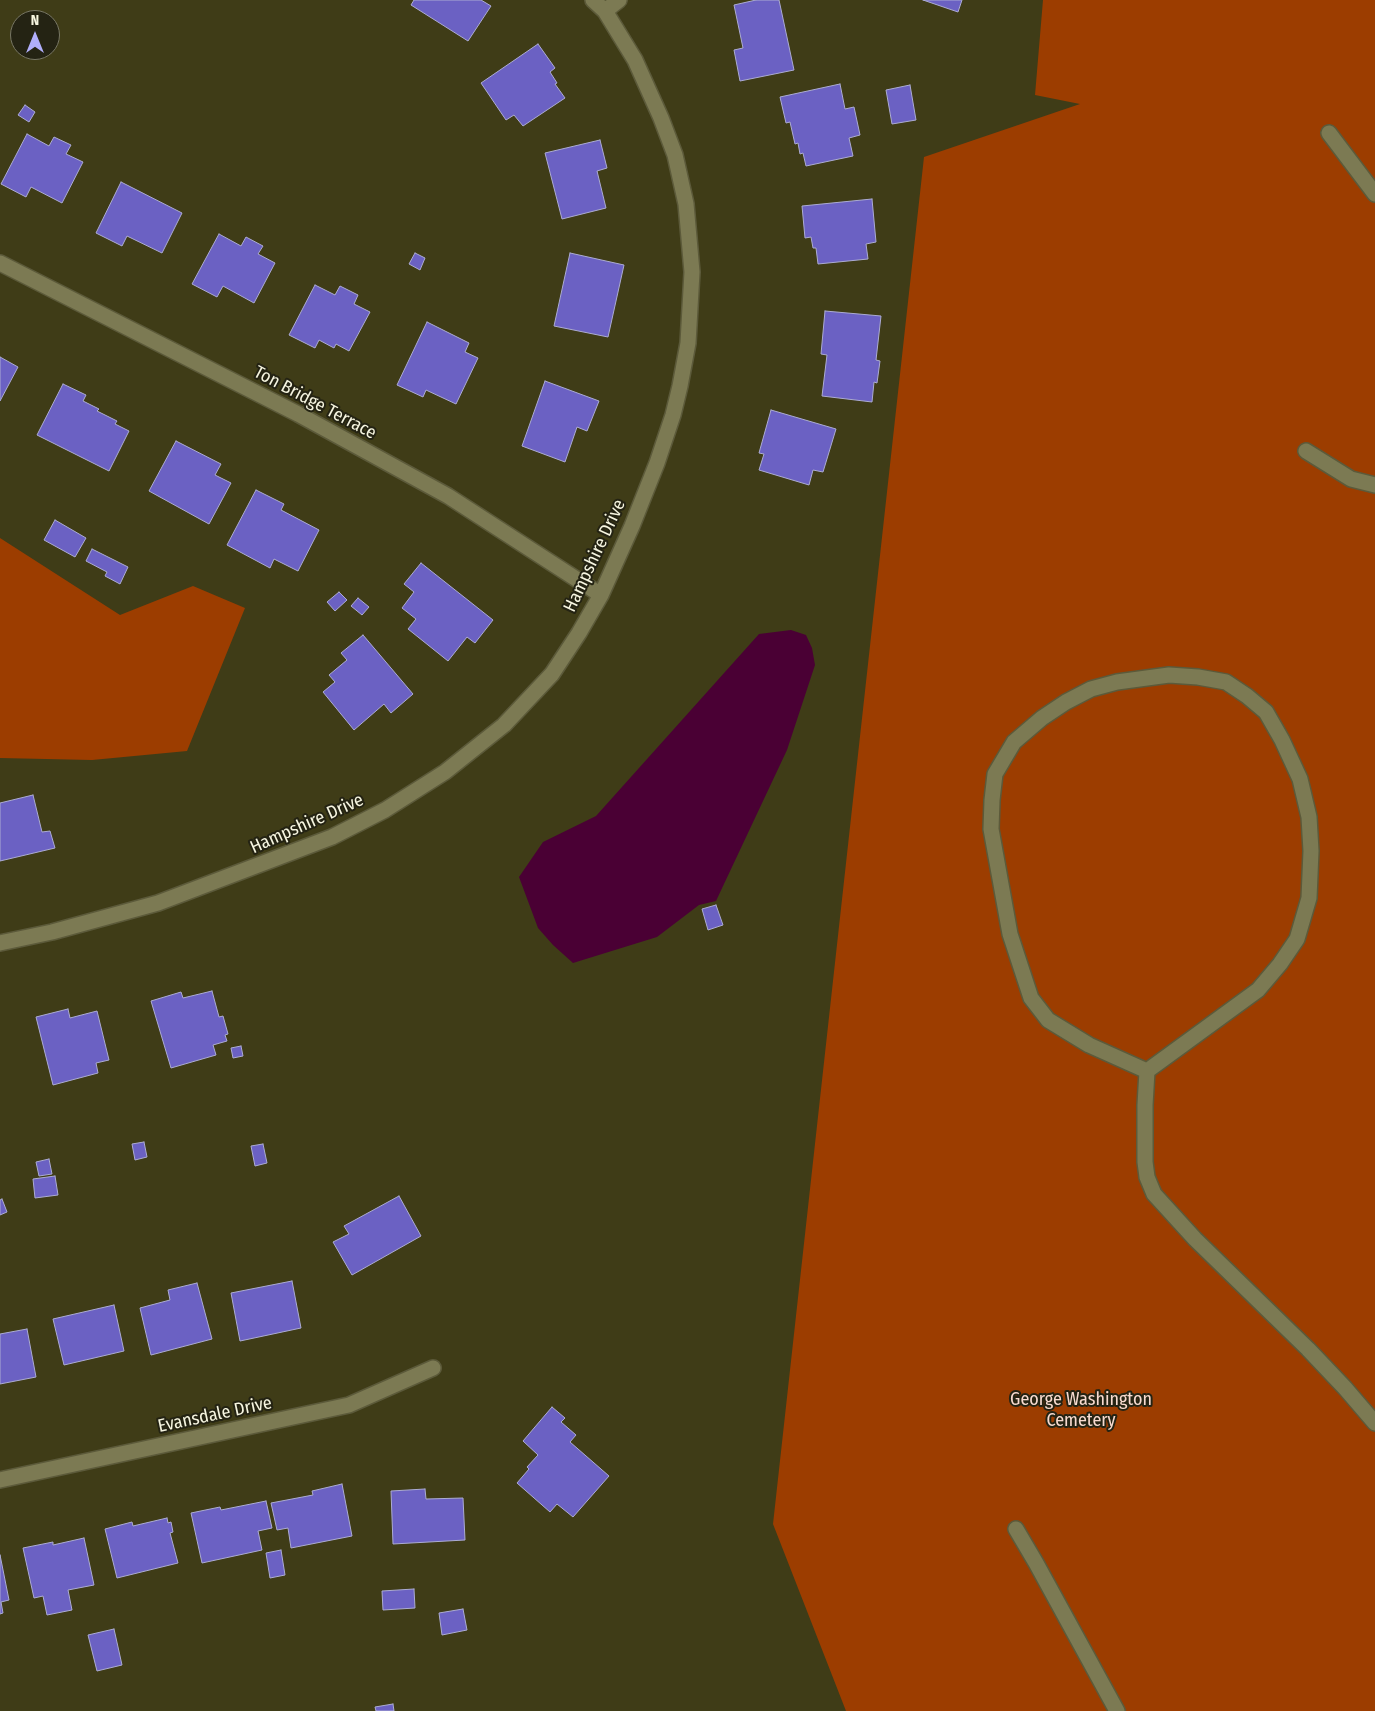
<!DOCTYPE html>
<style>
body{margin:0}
#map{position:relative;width:1375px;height:1711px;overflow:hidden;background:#3f3c17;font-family:"Fira Sans Condensed",sans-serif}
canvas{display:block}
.north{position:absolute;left:10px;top:10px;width:50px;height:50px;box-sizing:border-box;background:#242313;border:1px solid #787765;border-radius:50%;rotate:0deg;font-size:14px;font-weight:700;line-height:20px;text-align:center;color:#f6f5e0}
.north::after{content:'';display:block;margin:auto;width:18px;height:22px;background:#b0aefa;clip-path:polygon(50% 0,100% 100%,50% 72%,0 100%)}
</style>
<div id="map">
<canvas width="1375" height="1711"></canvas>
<div class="north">N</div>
</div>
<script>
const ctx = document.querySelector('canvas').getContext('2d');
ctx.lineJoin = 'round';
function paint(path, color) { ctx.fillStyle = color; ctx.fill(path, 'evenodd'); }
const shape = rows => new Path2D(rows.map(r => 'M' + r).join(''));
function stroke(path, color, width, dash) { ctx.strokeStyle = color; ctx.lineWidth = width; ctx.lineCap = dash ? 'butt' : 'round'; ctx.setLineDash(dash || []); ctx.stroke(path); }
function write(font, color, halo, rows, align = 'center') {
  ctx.font = font + ' "Fira Sans Condensed",sans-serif'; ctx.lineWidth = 4; ctx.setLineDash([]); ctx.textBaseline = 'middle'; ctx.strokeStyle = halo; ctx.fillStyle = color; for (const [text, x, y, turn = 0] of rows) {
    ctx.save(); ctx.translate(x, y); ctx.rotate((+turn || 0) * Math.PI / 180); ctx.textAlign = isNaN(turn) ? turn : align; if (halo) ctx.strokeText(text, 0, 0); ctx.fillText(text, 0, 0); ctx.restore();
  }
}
paint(shape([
 [1043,0,1375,0,1375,1711,846,1711,773,1524,924,157,1080,104,1035,95],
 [0,538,120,615,193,586,245,608,187,751,92,760,0,758]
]), '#9c3d00');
paint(shape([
 [791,630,806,635,812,648,815,665,787,750,716,901,699,905,657,937,573,963,553,945,538,928,519,877,543,842,596,816,759,634]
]), '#4a0034');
const building = shape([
 [414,0,481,0,491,6,468,41,411,5,414,0],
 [756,0,779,0,794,70,740,81,734,50,743,48,734,5,756,0],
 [923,0,962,0,958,12,923,0],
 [538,44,555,68,550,72,557,83,555,84,565,98,523,126,514,115,506,120,481,83,538,44],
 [840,84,845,109,854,107,860,135,849,138,853,156,806,166,803,153,800,154,798,143,795,144,790,122,786,123,780,97,840,84],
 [910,85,916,120,892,124,886,90,910,85],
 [25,105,35,112,29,122,18,115,25,105],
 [27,134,49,146,54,137,71,145,66,154,83,162,62,203,31,187,26,197,1,184,27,134],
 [600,140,607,168,597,171,606,208,562,219,545,153,600,140],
 [121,182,182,213,162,253,127,236,122,246,96,233,121,182],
 [872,199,876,242,866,244,868,259,818,264,816,248,813,248,811,237,805,238,802,206,872,199],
 [219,234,241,246,246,237,263,246,258,254,275,263,254,303,223,286,217,297,192,284,219,234],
 [415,253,425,258,420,270,409,264,415,253],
 [570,253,624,265,608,337,554,326,570,253],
 [315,285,335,295,340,286,358,295,354,304,370,312,349,351,336,344,334,348,319,340,315,348,289,335,315,285],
 [825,311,881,316,876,360,880,361,877,383,874,382,872,402,822,396,827,355,821,354,825,311],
 [427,322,469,343,465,352,478,358,456,404,426,390,423,397,397,385,427,322],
 [0,357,18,367,0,401,0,357],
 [545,381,599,401,587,431,577,427,565,462,522,446,545,381],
 [63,384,86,395,83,401,99,409,97,411,117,421,115,424,129,431,109,471,37,435,63,384],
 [771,410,836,429,823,472,813,470,809,485,759,470,764,454,759,453,771,410],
 [176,441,221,464,215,475,231,483,209,524,149,491,176,441],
 [256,490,284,504,281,510,319,530,298,571,274,559,270,568,227,545,256,490],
 [55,520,86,538,75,557,44,540,55,520],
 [92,549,128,567,120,584,105,576,107,572,86,561,92,549],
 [421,563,493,620,475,643,467,637,448,661,408,629,416,619,402,608,414,592,404,584,421,563],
 [339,592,347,600,335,611,327,602,339,592],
 [358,598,369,607,362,615,351,606,358,598],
 [363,635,413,694,391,713,384,704,354,730,323,692,335,682,329,675,347,660,341,653,363,635],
 [33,795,42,832,50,831,55,848,0,861,0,803,33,795],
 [716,905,723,925,708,930,702,909,716,905],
 [212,991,219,1017,223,1016,228,1034,225,1035,227,1041,213,1045,216,1055,171,1068,151,1001,181,992,183,998,212,991],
 [68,1009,70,1018,97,1011,109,1060,96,1063,98,1073,53,1085,36,1017,68,1009],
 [241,1046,243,1056,233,1058,231,1048,241,1046],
 [144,1142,147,1157,135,1160,132,1144,144,1142],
 [263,1144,267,1163,255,1166,251,1146,263,1144],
 [49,1159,52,1174,39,1176,36,1162,49,1159],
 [55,1176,58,1195,35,1198,33,1179,55,1176],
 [399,1196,421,1236,352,1275,333,1242,349,1234,344,1226,399,1196],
 [2,1199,7,1212,0,1215,0,1200,2,1199],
 [292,1281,301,1328,240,1341,231,1293,292,1281],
 [197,1283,212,1339,151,1355,140,1308,170,1300,168,1290,197,1283],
 [114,1305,124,1351,64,1365,53,1319,114,1305],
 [27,1329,36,1377,0,1384,0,1334,27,1329],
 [552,1407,565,1418,561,1422,576,1435,570,1442,609,1476,573,1517,557,1504,550,1512,517,1483,529,1469,527,1467,538,1455,523,1441,552,1407],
 [342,1484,352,1536,291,1548,288,1528,277,1530,271,1503,313,1495,312,1491,342,1484],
 [425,1489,426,1499,463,1498,465,1540,393,1544,391,1491,425,1489],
 [266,1501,272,1528,258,1531,262,1550,202,1563,191,1513,220,1507,221,1510,266,1501],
 [167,1518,168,1523,171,1522,173,1532,170,1533,178,1563,117,1578,105,1529,132,1522,133,1526,167,1518],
 [84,1538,94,1585,68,1590,72,1610,47,1615,43,1596,34,1598,23,1548,53,1542,53,1545,84,1538],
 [281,1550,285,1575,270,1578,266,1553,281,1550],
 [0,1555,9,1600,1,1602,3,1613,0,1614,0,1555],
 [414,1589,415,1608,383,1610,382,1591,414,1589],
 [463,1609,467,1630,442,1635,439,1613,463,1609],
 [114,1629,122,1665,97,1671,88,1635,114,1629],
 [393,1704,394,1711,376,1711,375,1707,393,1704]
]);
paint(building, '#6b61c3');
stroke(building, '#acacd3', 1);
const minor = shape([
 [605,11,619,0],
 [1329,133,1375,194],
 [0,263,298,414,448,496,601,595],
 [1306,451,1351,479,1375,485],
 [1169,675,1198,677,1226,682,1247,696,1266,712,1282,740,1300,779,1309,817,1311,851,1309,898,1297,939,1280,964,1258,990,1147,1071,1089,1045,1048,1020,1031,998,1010,934,991,829,992,800,995,774,1014,742,1042,718,1066,702,1091,689,1117,682,1169,675],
 [0,943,52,932,158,903,332,837,385,810,445,772,504,725,552,674,579,633,601,595,632,526,657,463,673,415,680,386,688,343,692,272,686,204,675,155,661,118,635,60,605,11,593,0],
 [1147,1071,1145,1105,1145,1162,1147,1177,1154,1194,1195,1239,1308,1349,1345,1388,1375,1423],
 [0,1480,349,1405,433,1368],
 [1016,1529,1036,1563,1117,1711]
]);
stroke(minor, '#5c5a3a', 18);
stroke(minor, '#7c7a53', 15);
write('18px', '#f6f5e0', '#242313', [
 ["Ton Bridge Terrace",315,403,28],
 ["Hampshire Drive",595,556,-65],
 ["Hampshire Drive",307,824,-24],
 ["Evansdale Drive",215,1415,-12]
]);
write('18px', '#f8dbcf', '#242313', [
 ["George Washington",1081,1400],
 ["Cemetery",1081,1421]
]);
</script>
